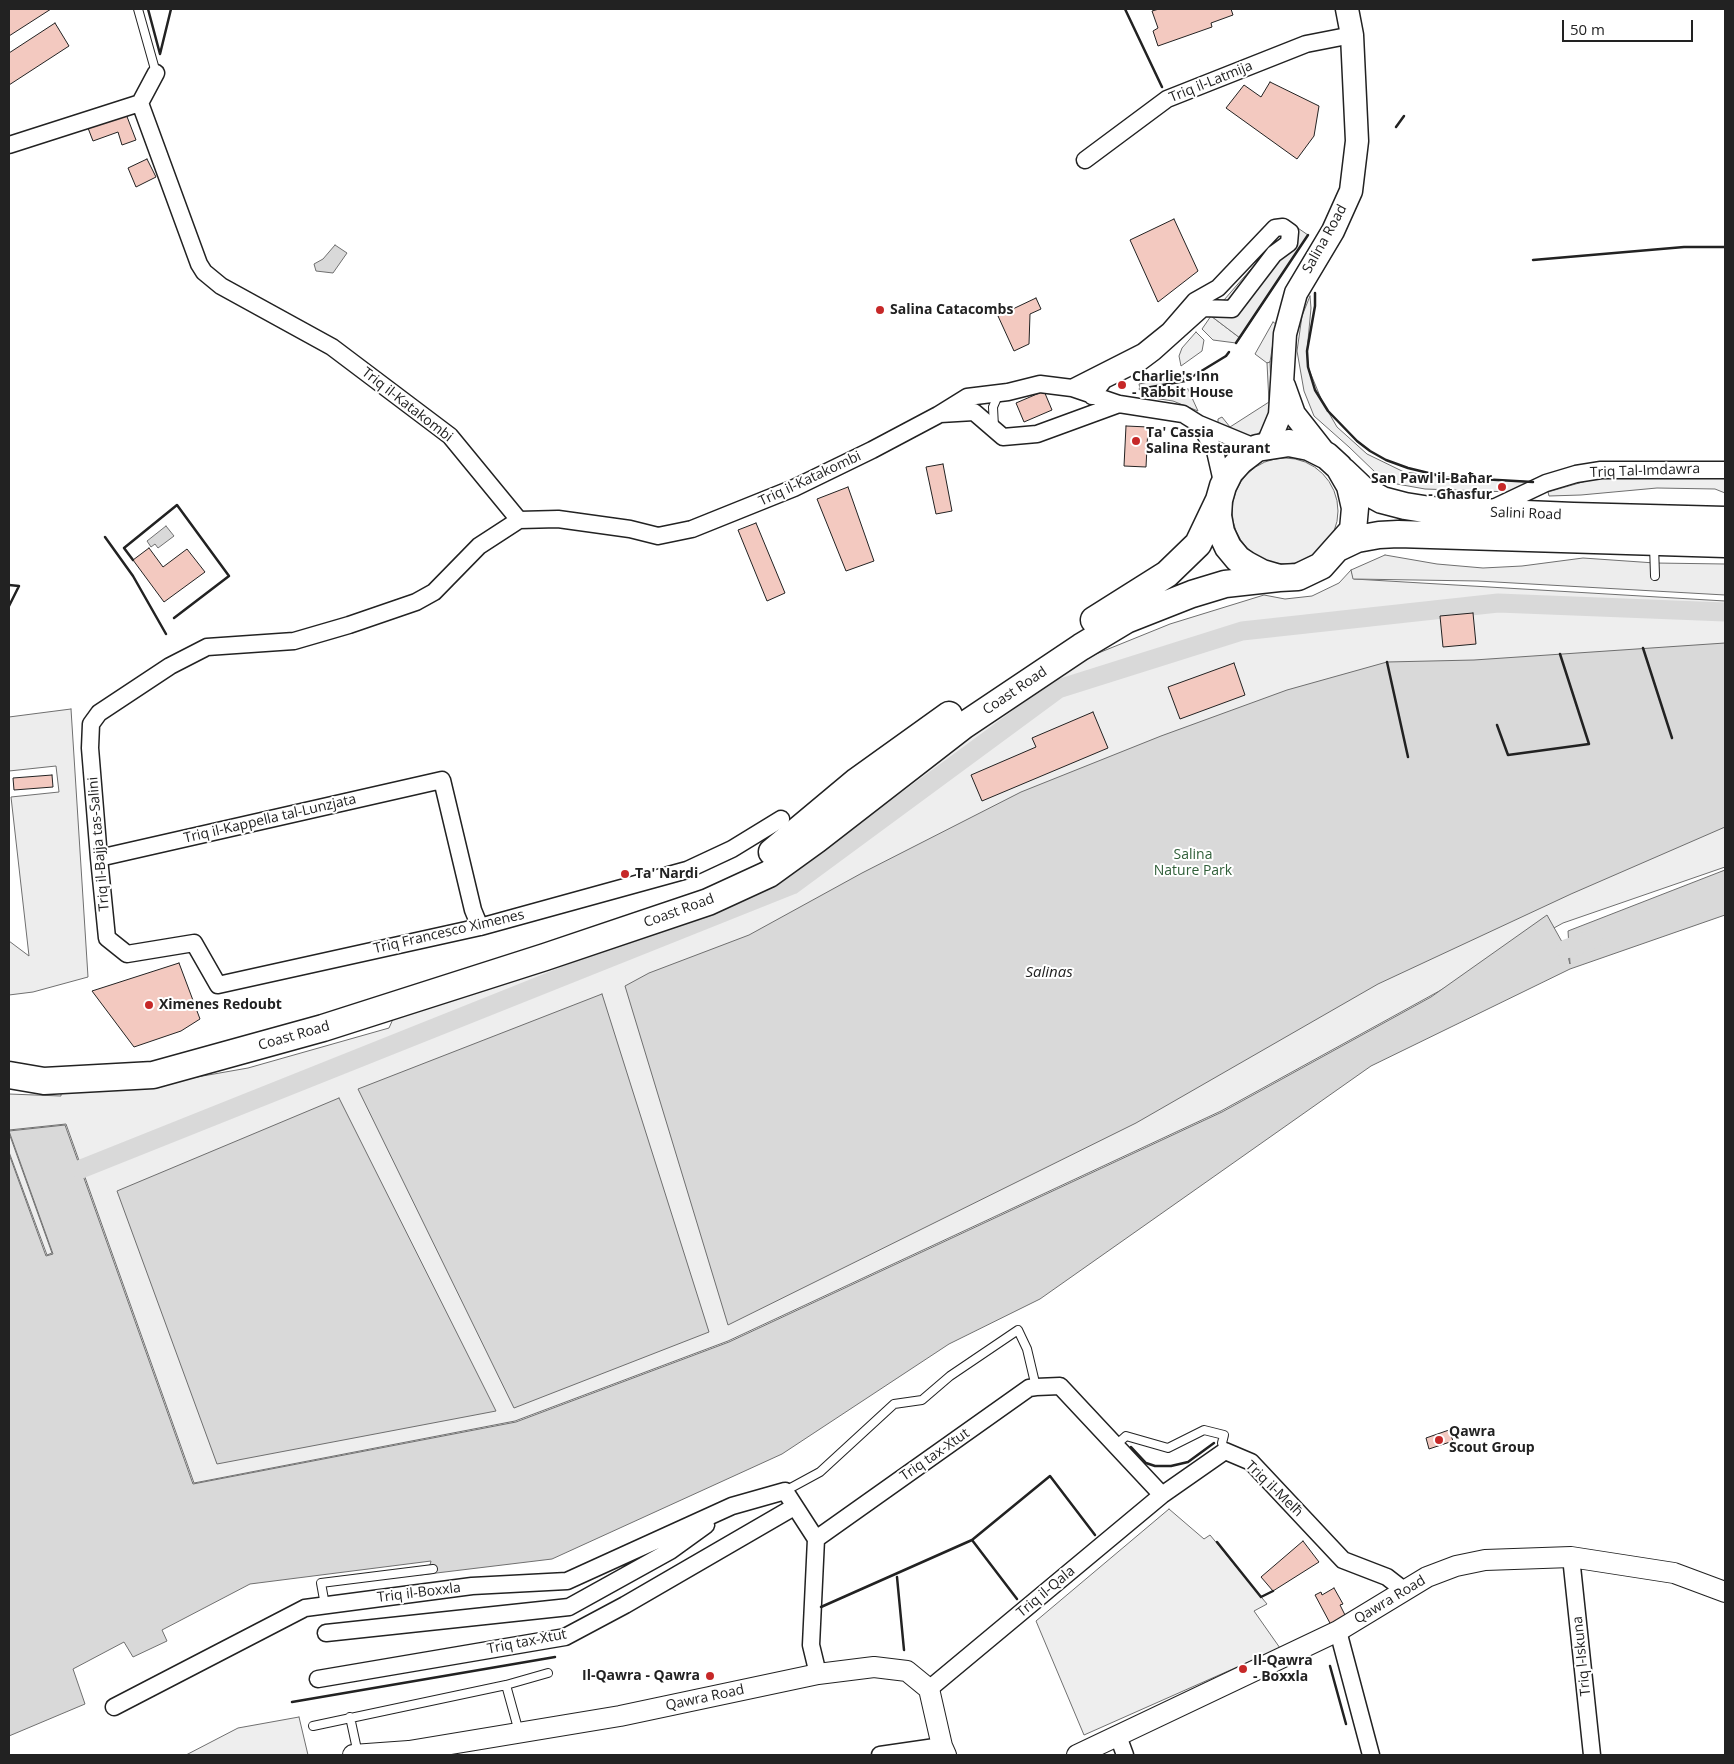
<!DOCTYPE html>
<meta charset="utf-8">
<style>
body{margin:0}
#map{position:relative;width:1734px;height:1764px;overflow:hidden;background:#fff;font-family:"Open Sans",sans-serif}
canvas{display:block}
.frame{position:absolute;inset:0;border:10px solid #222;pointer-events:none}
.scale{position:absolute;left:1562px;top:20px;width:131px;height:22px;box-sizing:border-box;border:2px solid #222;border-top:0;padding-left:6px;font-size:15px;line-height:18px;white-space:nowrap;color:#222;-webkit-text-stroke:4px #fff;paint-order:stroke}
</style>
<div id="map">
<canvas width="1734" height="1764"></canvas>
<div class="frame"></div>
<div class="scale">50 m</div>
</div>
<script>
const ctx = document.querySelector('canvas').getContext('2d');
ctx.lineJoin = 'round';
function paint(path, color) { ctx.fillStyle = color; ctx.fill(path, 'evenodd'); }
const shape = rows => new Path2D(rows.map(r => 'M' + r).join(''));
function stroke(path, color, width, dash) { ctx.strokeStyle = color; ctx.lineWidth = width; ctx.lineCap = dash ? 'butt' : 'round'; ctx.setLineDash(dash || []); ctx.stroke(path); }
function write(font, color, halo, rows, align = 'center') {
  ctx.font = font + ' "Open Sans",sans-serif'; ctx.lineWidth = 4; ctx.setLineDash([]); ctx.textBaseline = 'middle'; ctx.strokeStyle = halo; ctx.fillStyle = color; for (const [text, x, y, turn = 0] of rows) {
    ctx.save(); ctx.translate(x, y); ctx.rotate((+turn || 0) * Math.PI / 180); ctx.textAlign = isNaN(turn) ? turn : align; if (halo) ctx.strokeText(text, 0, 0); ctx.fillText(text, 0, 0); ctx.restore();
  }
}
const green = shape([
 [1310,296,1311,308,1307,351,1308,367,1322,401,1337,427,1367,454,1404,472,1445,477,1534,482,1511,492,1425,489,1397,484,1376,473,1349,447,1314,416,1304,391,1297,351,1302,316,1310,296],
 [1211,316,1240,338,1236,343,1213,340,1202,329,1211,316],
 [1273,322,1276,324,1270,362,1267,363,1255,354,1273,322],
 [1196,332,1204,340,1202,351,1181,366,1179,356,1182,348,1196,332],
 [1181,375,1185,381,1140,389,1139,384,1181,375],
 '1232 511a53 53 0 1 1 106 0a53 53 0 1 1-106 0Z',
 [1648,475,1725,478,1725,493,1715,489,1657,488,1581,495,1549,496,1548,492,1593,479,1648,475],
 [1351,570,1354,579,1725,601,1725,867,1563,923,1221,1111,728,1341,515,1421,194,1483,66,1124,9,1130,9,1094,61,1096,61,1090,146,1086,248,1068,389,1028,393,1019,779,876,1054,677,1091,656,1170,624,1264,595,1285,599,1312,596,1339,583,1351,570],
 [9,1133,52,1253,47,1255,9,1152,9,1133],
 [1169,1509,1204,1539,1210,1535,1267,1604,1254,1611,1280,1648,1084,1735,1036,1621,1169,1509],
 [299,1717,308,1755,186,1755,238,1728,299,1717]
]);
paint(green, '#eee');
stroke(green, '#6f6f6f', 1);
const parking = shape([
 [1292,224,1308,235,1240,338,1211,316,1214,303,1224,300,1271,246,1279,242,1292,224],
 [1270,362,1272,413,1267,427,1256,435,1245,436,1218,427,1218,419,1222,417,1230,427,1269,402,1267,363,1270,362],
 [1188,389,1198,411,1173,401,1147,397,1145,394,1188,389],
 [1385,555,1437,564,1483,568,1522,566,1583,558,1655,563,1725,564,1725,595,1478,581,1353,579,1351,570,1385,555],
 [71,709,88,977,33,992,9,995,9,941,29,956,11,797,59,792,56,766,9,771,9,717,71,709]
]);
paint(parking, '#ededed');
stroke(parking, '#6f6f6f', 1);
const water = shape([
 [335,245,347,253,333,273,316,271,314,264,323,259,335,245],
 [166,526,174,536,158,548,155,544,151,547,147,541,166,526],
 [1725,643,1725,827,1571,894,1378,984,1136,1123,728,1325,625,986,649,973,749,935,862,873,1021,792,1161,736,1287,690,1387,662,1474,660,1725,643],
 [1725,870,1725,915,1570,969,1371,1066,1040,1299,949,1344,782,1454,552,1559,420,1575,420,1568,430,1565,431,1561,250,1584,162,1630,167,1641,133,1657,124,1642,73,1669,85,1704,9,1736,9,1154,46,1256,53,1254,9,1131,65,1125,193,1484,516,1422,729,1342,1222,1112,1431,997,1547,915,1566,949,1570,964,1568,931,1725,870],
 [602,994,709,1332,514,1408,358,1089,602,994],
 [339,1098,496,1411,217,1464,117,1191,339,1098]
]);
paint(water, '#d9d9d9');
stroke(water, '#6f6f6f', 1);
stroke(shape([
 [1566,949,1593,939],
 [81,1169,792,885,1058,689,1242,631,1498,603,1725,612]
]), '#d9d9d9', 19);
const building = shape([
 [9,9,51,9,9,36,9,9],
 [1159,9,1231,9,1233,15,1211,23,1212,27,1158,46,1153,31,1158,28,1152,11,1159,9],
 [55,23,69,46,9,85,9,53,55,23],
 [1270,82,1319,106,1314,136,1297,159,1226,108,1244,85,1261,97,1270,82],
 [126,114,136,140,122,145,118,132,93,141,88,128,126,114],
 [147,159,156,177,136,187,128,168,147,159],
 [1174,219,1198,271,1158,302,1130,240,1174,219],
 [1036,298,1041,309,1030,314,1029,344,1014,351,998,316,1036,298],
 [1044,391,1052,410,1024,422,1016,403,1044,391],
 [1126,426,1148,427,1146,467,1124,466,1126,426],
 [943,464,952,511,936,514,926,467,943,464],
 [848,487,874,561,846,571,817,499,848,487],
 [756,523,785,593,767,601,738,530,756,523],
 [149,548,163,567,187,549,205,572,164,602,133,560,149,548],
 [1473,613,1476,644,1443,647,1440,616,1473,613],
 [1234,663,1245,695,1180,719,1168,687,1234,663],
 [1093,712,1108,748,982,801,971,775,1036,747,1032,738,1093,712],
 [52,775,53,787,14,790,13,778,52,775],
 [179,963,200,1019,181,1031,134,1047,92,991,179,963],
 [1449,1430,1453,1441,1429,1449,1426,1438,1449,1430],
 [1303,1541,1319,1562,1273,1591,1261,1577,1303,1541],
 [1334,1588,1343,1604,1340,1605,1346,1617,1331,1625,1315,1595,1321,1592,1322,1595,1334,1588]
]);
paint(building, '#f3c9c0');
stroke(building, '#222', 1);
const service = shape([
 [138,9,156,73],
 [994,427,993,407,999,393],
 [1654,545,1655,576],
 [1116,1445,1126,1436,1168,1448,1204,1430,1224,1435,1222,1443,1225,1451],
 [785,1491,820,1472,894,1404,922,1400,950,1376,1018,1330,1027,1349,1036,1387],
 [325,1605,321,1583,433,1569],
 [506,1685,519,1732],
 [350,1717,358,1754],
 [313,1726,506,1685,548,1673]
]);
const minor = shape([
 [156,73,140,103,199,264,204,272,221,286,332,347,450,436,519,520,558,519,630,529,658,536,692,529,794,488,872,450,938,415,967,397,1008,392,1040,384,1072,388,1119,404,1183,414,1199,424],
 [9,145,140,103],
 [1085,160,1167,99,1306,44,1352,35],
 [1072,388,1143,352,1169,331,1195,301,1218,288,1275,228,1283,227,1290,232,1289,243,1274,254,1232,309,1203,308,1154,352,1142,361,1104,380,1092,396],
 [940,414,974,412,1003,437,1037,434,1119,404],
 [1223,486,1215,451,1199,424,1257,448],
 [1489,510,1546,483,1576,474,1601,470,1725,470],
 [519,520,479,546,434,592,416,602,349,625,294,641,207,647,170,666,99,713,91,724,90,748,99,858,107,938,127,954,194,943,218,985,480,927,687,870,732,849,781,819],
 [99,858,442,780,473,910,480,927],
 [816,1539,1029,1388,1036,1387,1060,1386,1162,1495],
 [1571,1557,1592,1755],
 [1338,1631,1371,1755],
 [326,1633,569,1607,670,1551,706,1525],
 [318,1679,565,1637,625,1605,794,1507],
 [929,1689,1162,1495,1225,1451,1251,1462,1343,1560,1387,1577,1405,1591],
 [114,1707,305,1608,472,1586,567,1581,732,1506,785,1491,816,1539,811,1645,818,1674],
 [1118,1736,1125,1755],
 [880,1755,942,1746]
]);
const tertiary = shape([
 [353,1755,409,1751,620,1716,818,1674,874,1667,907,1671,929,1689,942,1746,946,1755],
 [1077,1755,1338,1631,1427,1577,1456,1566,1485,1560,1571,1557,1674,1573,1725,1592]
]);
const secondary = shape([
 [1284,386,1294,414,1327,456],
 [1267,446,1280,415,1285,334,1296,293,1333,231,1351,191,1357,141,1352,35,1347,9]
]);
const trunk = shape([
 [1289,443,1309,447,1327,456,1339,467,1350,486,1355,508,1353,530,1321,566,1298,577,1279,578,1262,573,1247,565,1238,559,1228,547,1221,532,1218,516,1219,500,1223,486,1230,472,1240,461,1257,448,1289,443],
 [1343,471,1362,489,1382,500,1405,506,1430,510,1573,516,1725,520],
 [1338,548,1357,539,1379,535,1398,534,1725,544],
 [1094,620,1167,574,1198,544,1219,500],
 [772,852,857,781,949,715],
 [9,1075,44,1081,153,1075,323,1028,545,957,708,902,769,874,816,840,963,726,1081,647,1126,620,1192,594,1225,584,1279,578]
]);
stroke(service, '#222', 10);
stroke(minor, '#222', 19);
stroke(tertiary, '#222', 22);
stroke(secondary, '#222', 25);
stroke(trunk, '#222', 29);
stroke(service, '#fff', 8);
stroke(minor, '#fff', 16);
stroke(tertiary, '#fff', 20);
stroke(secondary, '#fff', 22);
stroke(trunk, '#fff', 26);
stroke(shape([
 [148,9,160,54,171,9],
 [1125,9,1162,87],
 [1396,127,1404,116],
 [1533,260,1684,247,1725,247],
 [1315,293,1315,306,1307,351,1308,367,1315,390,1328,411,1357,441,1370,451,1386,460,1408,468,1445,477,1533,482],
 [1236,343,1308,235],
 [1140,389,1185,381,1226,356,1229,352],
 [105,537,133,576,166,634],
 [133,560,124,548,177,505,229,576,174,618],
 [9,585,19,586,9,606],
 [1643,648,1672,738],
 [1387,662,1408,757],
 [1497,725,1508,755,1589,744,1560,654],
 [1131,1447,1146,1463,1155,1466,1171,1466,1188,1462,1214,1443],
 [1217,1542,1261,1597,1273,1591],
 [897,1577,904,1650],
 [1017,1599,972,1540,1050,1476,1095,1535],
 [821,1607,972,1540],
 [1330,1666,1346,1724],
 [292,1702,555,1657]
]), '#222', 2.5);
for (const [x, y, r, color] of [
 [880,310,5,"#c62828"],
 [1122,385,5,"#c62828"],
 [1136,441,5,"#c62828"],
 [1502,487,5,"#c62828"],
 [625,874,5,"#c62828"],
 [149,1005,5,"#c62828"],
 [1439,1440,5,"#c62828"],
 [1243,1669,5,"#c62828"],
 [710,1676,5,"#c62828"]
]) { const dot = new Path2D(); dot.arc(x, y, r, 0, 2 * Math.PI); ctx.fillStyle = color; ctx.fill(dot); stroke(dot, '#fff', 2); }
write('14px', '#222', '#fff', [
 ["Triq il-Latmija",1211,82,-22],
 ["Salina Road",1325,239,-61],
 ["Triq il-Katakombi",407,405,38],
 ["Triq Tal-Imdawra",1645,471,-2],
 ["Triq il-Katakombi",810,479,-25],
 ["Salini Road",1526,514,2],
 ["Coast Road",1015,691,-34],
 ["Triq il-Kappella tal-Lunzjata",270,819,-13],
 ["Triq il-Bajja tas-Salini",99,844,-95],
 ["Coast Road",679,911,-20],
 ["Triq Francesco Ximenes",449,932,-13],
 ["Coast Road",294,1036,-16],
 ["Triq tax-Xtut",935,1455,-35],
 ["Triq il-Melħ",1274,1489,44],
 ["Triq il-Qala",1046,1592,-40],
 ["Triq il-Boxxla",419,1593,-7],
 ["Qawra Road",1390,1600,-31],
 ["Triq tax-Xtut",527,1642,-11],
 ["Triq l-Iskuna",1582,1656,-96],
 ["Qawra Road",705,1698,-12]
]);
write('bold 14px', '#222', '#fff', [
 ["Salina Catacombs",890,310],
 ["Charlie's Inn",1132,377],
 ["- Rabbit House",1132,393],
 ["Ta' Cassia",1146,433],
 ["Salina Restaurant",1146,449],
 ["San Pawl il-Baħar",1492,479,"right"],
 ["- Għasfur",1492,495,"right"],
 ["Ta' Nardi",635,874],
 ["Ximenes Redoubt",159,1005],
 ["Qawra",1449,1432],
 ["Scout Group",1449,1448],
 ["Il-Qawra",1253,1661],
 ["- Boxxla",1253,1677],
 ["Il-Qawra - Qawra",700,1676,"right"]
], 'left');
write('14px', '#2f5e38', '#fff', [
 ["Salina",1193,855],
 ["Nature Park",1193,871]
]);
write('italic 15px', '#222', '#fff', [
 ["Salinas",1049,973]
]);
</script>
